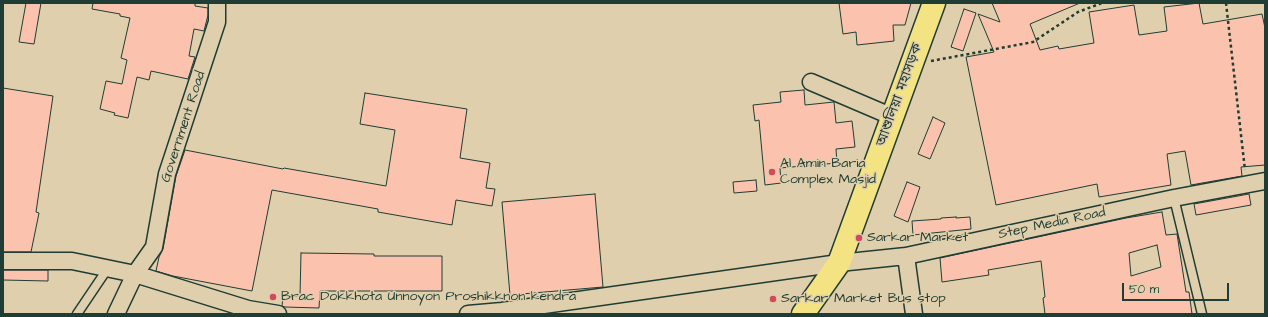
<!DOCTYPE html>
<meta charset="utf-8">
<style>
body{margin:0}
#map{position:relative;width:1268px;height:317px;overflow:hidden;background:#e0cfac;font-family:"Architects Daughter",sans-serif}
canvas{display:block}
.frame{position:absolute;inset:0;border:4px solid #1f3d34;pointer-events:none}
.scale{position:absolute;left:1122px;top:283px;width:107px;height:18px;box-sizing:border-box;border:2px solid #1f3d34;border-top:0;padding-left:5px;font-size:12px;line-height:14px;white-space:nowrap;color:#1f3d34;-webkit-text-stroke:3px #e0cfac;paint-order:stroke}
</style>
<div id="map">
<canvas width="1268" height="317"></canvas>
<div class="frame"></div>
<div class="scale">50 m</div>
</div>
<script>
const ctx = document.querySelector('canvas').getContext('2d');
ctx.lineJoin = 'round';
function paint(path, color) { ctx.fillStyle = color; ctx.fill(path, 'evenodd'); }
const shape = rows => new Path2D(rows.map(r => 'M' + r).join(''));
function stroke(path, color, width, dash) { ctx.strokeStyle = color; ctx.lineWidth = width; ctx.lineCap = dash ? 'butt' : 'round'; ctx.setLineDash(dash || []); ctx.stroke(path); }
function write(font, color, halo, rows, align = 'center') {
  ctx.font = font + ' "Architects Daughter","Noto Sans Bengali",sans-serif'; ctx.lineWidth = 3; ctx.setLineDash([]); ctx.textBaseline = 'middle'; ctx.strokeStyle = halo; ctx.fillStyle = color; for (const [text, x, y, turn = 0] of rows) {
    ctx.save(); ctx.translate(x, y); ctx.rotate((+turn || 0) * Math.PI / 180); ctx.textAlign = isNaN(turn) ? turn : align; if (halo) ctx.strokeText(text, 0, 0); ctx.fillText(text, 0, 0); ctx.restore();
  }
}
const building = shape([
 [26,3,41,3,34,44,19,42,26,3],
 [93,3,195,3,195,6,208,8,208,15,204,31,194,29,189,56,195,57,188,79,151,71,149,80,137,77,128,118,114,115,115,113,100,109,106,81,122,84,127,60,121,58,130,18,120,16,120,14,92,9,93,3],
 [839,3,911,3,905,25,893,25,894,41,857,45,856,32,843,34,839,3],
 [992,3,1080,3,1030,24,1040,50,1058,46,1059,49,1094,43,1089,12,1134,5,1139,35,1167,31,1164,7,1199,3,1203,24,1262,14,1265,28,1265,165,1241,167,1242,176,1191,185,1185,151,1167,154,1171,185,1099,197,1097,184,996,205,966,57,994,52,978,14,1000,22,992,3],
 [964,9,976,13,963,51,951,47,964,9],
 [3,88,53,96,36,212,39,213,31,252,3,252,3,88],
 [804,90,805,105,834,102,836,123,852,121,855,147,836,149,837,163,780,168,781,183,765,185,759,120,755,121,753,105,781,102,780,92,804,90],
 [365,93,467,109,460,158,490,163,486,188,495,189,492,206,456,200,452,225,378,212,378,209,272,190,252,291,173,276,156,271,159,257,163,249,176,176,185,150,283,169,284,168,386,186,395,130,360,124,365,93],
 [933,117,945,123,930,159,918,154,933,117],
 [756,180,757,191,734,193,733,182,756,180],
 [907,182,920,187,908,222,894,216,907,182],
 [595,194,603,287,510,295,502,202,595,194],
 [1249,194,1251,205,1196,215,1194,204,1249,194],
 [1162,212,1166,235,1177,234,1186,292,1189,292,1192,314,1045,314,1043,298,1045,297,1041,261,988,270,989,275,942,282,940,258,1126,218,1162,212],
 [1157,245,1161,267,1131,276,1129,253,1157,245],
 [956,217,956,218,970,217,971,229,913,235,912,221,941,219,941,218,956,217],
 [301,253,374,254,374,256,442,256,442,291,320,291,319,308,285,307,282,306,283,296,300,296,301,253],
 [3,270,48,270,48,281,3,280,3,270]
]);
paint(building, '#fbc3ae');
stroke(building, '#1f3d34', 1);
const lane = shape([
 [1174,198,1202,314],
 [77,314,108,268]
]);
const street = shape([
 [811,82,893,117],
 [906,256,914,314],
 [3,261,72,261,135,274,248,309,278,314],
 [116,314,135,274,154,247,167,174,217,22,217,3],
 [468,314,502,311,839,263,906,256,1174,198,1265,181]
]);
const highway = shape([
 [803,314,839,263,934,3]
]);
stroke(lane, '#1f3d34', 11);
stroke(street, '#1f3d34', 19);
stroke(highway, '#1f3d34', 25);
stroke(shape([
 [1226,3,1245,170],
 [931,61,1033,42,1078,12,1102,3]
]), '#1f3d34', 2.5, [3, 3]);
stroke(lane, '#e0cfac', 8);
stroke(street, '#e0cfac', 16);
stroke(highway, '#f4e382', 22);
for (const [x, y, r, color] of [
 [772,172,4,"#d1495b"],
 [859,238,4,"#d1495b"],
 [273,297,4,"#d1495b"],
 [773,299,4,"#d1495b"]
]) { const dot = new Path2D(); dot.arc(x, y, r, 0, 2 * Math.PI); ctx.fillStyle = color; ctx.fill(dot); stroke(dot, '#e0cfac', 1.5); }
write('14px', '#1f3d34', '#e0cfac', [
 ["আশুলিয়া মহাসড়ক",900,95,-70],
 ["Government Road",184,127,-72],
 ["Step Media Road",1052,224,-12]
]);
write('14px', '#1f3d34', '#e0cfac', [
 ["Al Amin Baria",780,164],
 ["Complex Masjid",780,180],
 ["Sarkar Market",867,238],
 ["Brac Dokkhota Unnoyon Proshikknon kendra",281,297],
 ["Sarkar Market Bus stop",781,299]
], 'left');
</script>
